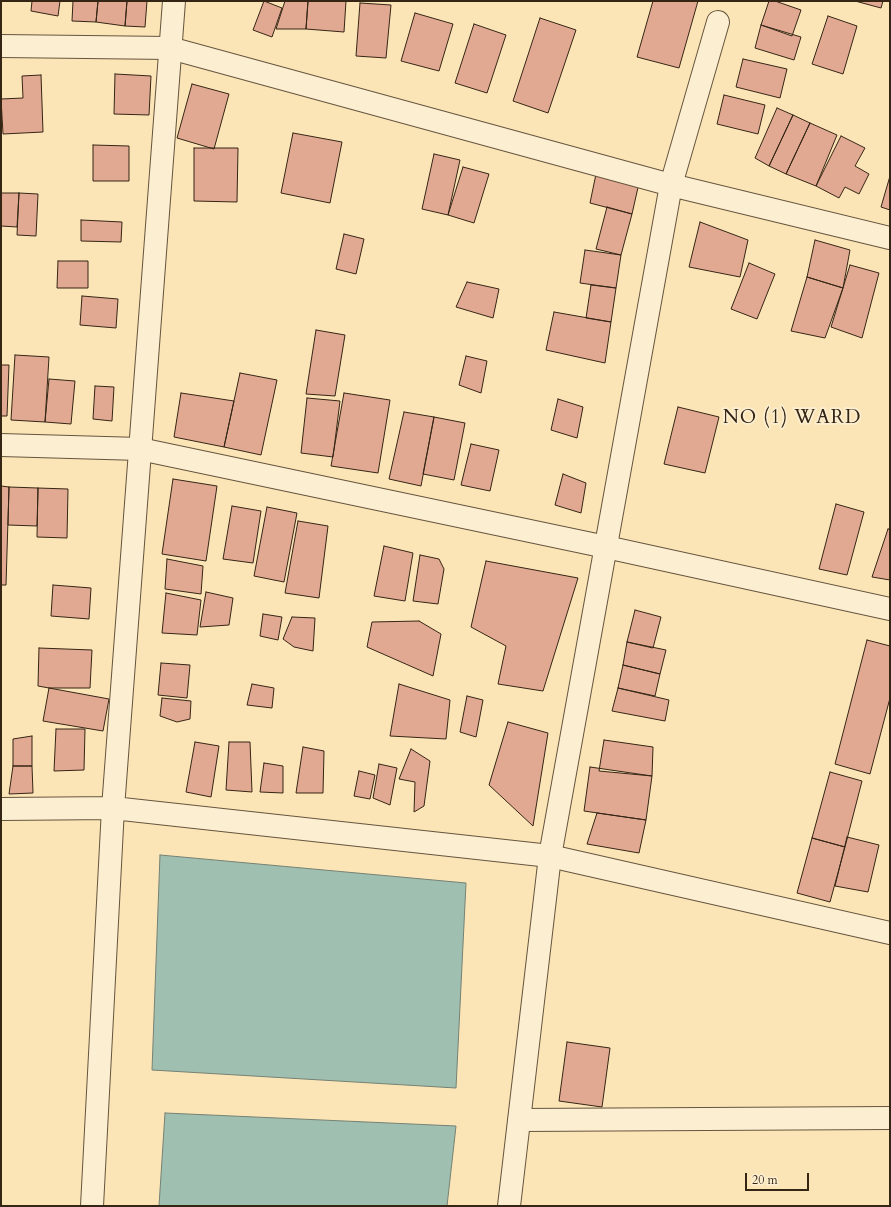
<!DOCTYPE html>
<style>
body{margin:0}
#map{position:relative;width:891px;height:1207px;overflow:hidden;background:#fbe5b7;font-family:Cardo,serif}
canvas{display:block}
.frame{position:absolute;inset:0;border:2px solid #352515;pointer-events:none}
.scale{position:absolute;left:745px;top:1173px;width:64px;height:18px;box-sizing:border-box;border:2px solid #352515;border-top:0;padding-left:5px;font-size:12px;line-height:14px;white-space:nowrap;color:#352515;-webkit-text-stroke:3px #fceed0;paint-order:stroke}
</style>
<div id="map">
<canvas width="891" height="1207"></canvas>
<div class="frame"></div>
<div class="scale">20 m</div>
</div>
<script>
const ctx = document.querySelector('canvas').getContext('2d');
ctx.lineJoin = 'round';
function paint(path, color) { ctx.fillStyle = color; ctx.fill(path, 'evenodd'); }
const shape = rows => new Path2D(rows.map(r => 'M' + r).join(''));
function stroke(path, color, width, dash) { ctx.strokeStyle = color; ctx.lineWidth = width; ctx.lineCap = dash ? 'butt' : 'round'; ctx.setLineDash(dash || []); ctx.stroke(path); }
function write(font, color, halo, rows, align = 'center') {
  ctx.font = font + ' Cardo,serif'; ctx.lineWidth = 3.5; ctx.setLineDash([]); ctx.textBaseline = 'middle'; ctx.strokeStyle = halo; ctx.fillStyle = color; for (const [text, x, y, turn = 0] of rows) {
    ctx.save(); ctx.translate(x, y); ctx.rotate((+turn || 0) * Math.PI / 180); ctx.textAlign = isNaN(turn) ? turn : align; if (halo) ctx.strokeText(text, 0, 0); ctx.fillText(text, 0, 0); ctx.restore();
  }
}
const water = shape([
 [160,855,466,883,456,1088,152,1070,160,855],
 [165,1113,456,1126,447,1206,159,1206,165,1113]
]);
paint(water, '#9fbfb1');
stroke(water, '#758173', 1);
const building = shape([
 [32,1,60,1,58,16,31,11,32,1],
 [73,1,98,1,96,22,72,21,73,1],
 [98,1,127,1,125,26,96,22,98,1],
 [127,1,147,1,145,27,125,26,127,1],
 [264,1,282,8,272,37,253,30,264,1],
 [285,1,308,1,306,29,276,29,285,1],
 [308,1,346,1,344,32,306,29,308,1],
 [653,1,698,1,679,68,637,57,653,1],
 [769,1,775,1,801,10,792,36,761,25,769,1],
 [855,1,883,1,881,8,855,1],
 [360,3,391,5,386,58,356,56,360,3],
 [415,13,453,24,439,71,401,61,415,13],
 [828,16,857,26,843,74,812,64,828,16],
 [540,18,576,30,548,113,513,101,540,18],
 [474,24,506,35,487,93,455,83,474,24],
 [761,25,801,37,794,60,755,48,761,25],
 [743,59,787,69,780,98,736,87,743,59],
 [115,74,151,76,149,115,114,114,115,74],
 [41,75,43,132,3,134,1,99,23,98,22,76,41,75],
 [192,84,229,94,214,149,177,138,192,84],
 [724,95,765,105,758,134,717,124,724,95],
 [777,108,793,115,769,166,755,158,777,108],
 [793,115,810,123,786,174,769,166,793,115],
 [810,123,837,135,816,186,786,174,810,123],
 [293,133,342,142,330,203,281,193,293,133],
 [841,136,865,148,855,166,869,174,859,194,845,187,839,198,816,186,841,136],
 [93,145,129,146,129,181,93,181,93,145],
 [194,148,238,148,237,202,194,201,194,148],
 [434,154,460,160,448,215,422,209,434,154],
 [463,167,489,174,474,223,448,215,463,167],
 [596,174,639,183,632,214,590,203,596,174],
 [890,176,890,210,881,207,890,176],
 [1,193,19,193,17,227,1,226,1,193],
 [19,193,38,194,36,236,17,235,19,193],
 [607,207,632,214,621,255,596,249,607,207],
 [81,220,122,222,121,242,81,241,81,220],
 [700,222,748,240,740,277,689,267,700,222],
 [344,234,364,239,356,274,336,269,344,234],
 [815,240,850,250,843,288,807,277,815,240],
 [585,250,621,255,616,288,580,283,585,250],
 [58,261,88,261,88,288,57,288,58,261],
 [749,263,775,274,757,319,731,309,749,263],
 [850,265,879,273,862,338,831,327,850,265],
 [807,277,843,288,825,338,791,331,807,277],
 [467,282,499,289,493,318,456,307,467,282],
 [591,285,616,288,611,322,586,318,591,285],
 [82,296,118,299,116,328,80,325,82,296],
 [554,312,611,322,605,363,546,350,554,312],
 [316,330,345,335,335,396,306,394,316,330],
 [15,355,49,357,45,422,11,420,15,355],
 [466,356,487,361,481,393,459,385,466,356],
 [1,365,9,365,7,416,1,416,1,365],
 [240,373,277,380,261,455,224,447,240,373],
 [49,379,75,381,71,424,45,422,49,379],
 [95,386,114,387,112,421,93,419,95,386],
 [181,393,234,401,224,447,174,437,181,393],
 [344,393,390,400,378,473,331,466,344,393],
 [307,398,340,401,333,457,301,453,307,398],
 [558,399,583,407,577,438,551,430,558,399],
 [678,407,719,417,705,473,664,464,678,407],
 [404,412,434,417,421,486,389,479,404,412],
 [434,417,465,423,454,480,423,474,434,417],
 [471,444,499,450,490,491,461,485,471,444],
 [563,474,586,483,581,513,555,505,563,474],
 [173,479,217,486,206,561,162,554,173,479],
 [1,486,9,487,6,585,1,585,1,486],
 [9,487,38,488,37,526,8,525,9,487],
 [38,488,68,489,67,538,37,537,38,488],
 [836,504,864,512,847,575,819,569,836,504],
 [232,506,261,511,253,563,223,559,232,506],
 [267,507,297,513,284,582,254,576,267,507],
 [298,521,328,526,319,598,285,593,298,521],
 [888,529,890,529,890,580,872,577,888,529],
 [384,546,413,553,405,601,374,596,384,546],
 [420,555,439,559,444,569,438,604,413,601,420,555],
 [167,559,203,566,201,594,165,589,167,559],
 [486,561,578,578,543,691,498,684,506,646,471,627,486,561],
 [53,585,91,588,89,619,51,616,53,585],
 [206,592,233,598,229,625,200,627,206,592],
 [166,593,201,600,197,635,162,633,166,593],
 [635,610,661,617,653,648,627,642,635,610],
 [263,614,282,617,278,640,260,636,263,614],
 [292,617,315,618,313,651,294,647,283,639,292,617],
 [419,621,441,634,433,676,367,647,372,622,419,621],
 [867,640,890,646,890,698,870,774,835,764,867,640],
 [627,642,666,650,660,674,623,665,627,642],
 [39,648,92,650,90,688,49,688,38,686,39,648],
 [161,663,190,665,187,698,158,695,161,663],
 [623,665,660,674,655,696,618,688,623,665],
 [252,684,274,688,272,708,247,705,252,684],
 [399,684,450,700,446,739,390,736,399,684],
 [49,688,109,699,103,731,43,721,49,688],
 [618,688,669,700,665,721,612,711,618,688],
 [467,696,483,700,476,737,460,732,467,696],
 [162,698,191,701,190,719,177,722,160,716,162,698],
 [508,722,548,733,533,826,489,785,508,722],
 [56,729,85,729,84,770,54,771,56,729],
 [32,736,32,766,13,766,13,739,32,736],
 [604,740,653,747,652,776,599,771,604,740],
 [195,742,219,746,211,797,186,792,195,742],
 [229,742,250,742,252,792,226,790,229,742],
 [303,747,324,751,323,793,296,793,303,747],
 [411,749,430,761,424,806,414,812,415,782,399,779,411,749],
 [264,763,283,766,283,793,260,792,264,763],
 [379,764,397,768,390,805,373,798,379,764],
 [13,766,32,766,33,793,9,794,13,766],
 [590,767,652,776,646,820,584,811,590,767],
 [359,771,375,775,370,799,354,796,359,771],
 [830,772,862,781,845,847,812,838,830,772],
 [597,813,646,820,639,853,587,844,597,813],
 [847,837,879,845,868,892,835,886,847,837],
 [812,838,845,847,830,902,797,893,812,838],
 [567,1042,610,1048,602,1107,559,1101,567,1042]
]);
paint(building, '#e1a991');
stroke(building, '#352515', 1);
const minor = shape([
 [1,46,170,48,671,185,890,238],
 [1,445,140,449,606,547,890,609],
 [519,1120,890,1118],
 [509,1206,550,856,671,185,718,22]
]);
const tertiary = shape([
 [1,809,113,808,550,856,890,933],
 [92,1206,113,808,174,1]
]);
stroke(minor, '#66553e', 24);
stroke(tertiary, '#66553e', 24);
stroke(minor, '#fceed0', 22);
stroke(tertiary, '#fceed0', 22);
ctx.letterSpacing = '1px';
write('19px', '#352515', '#fceed0', [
 ["NO (1) WARD",792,419]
]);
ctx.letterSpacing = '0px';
</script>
